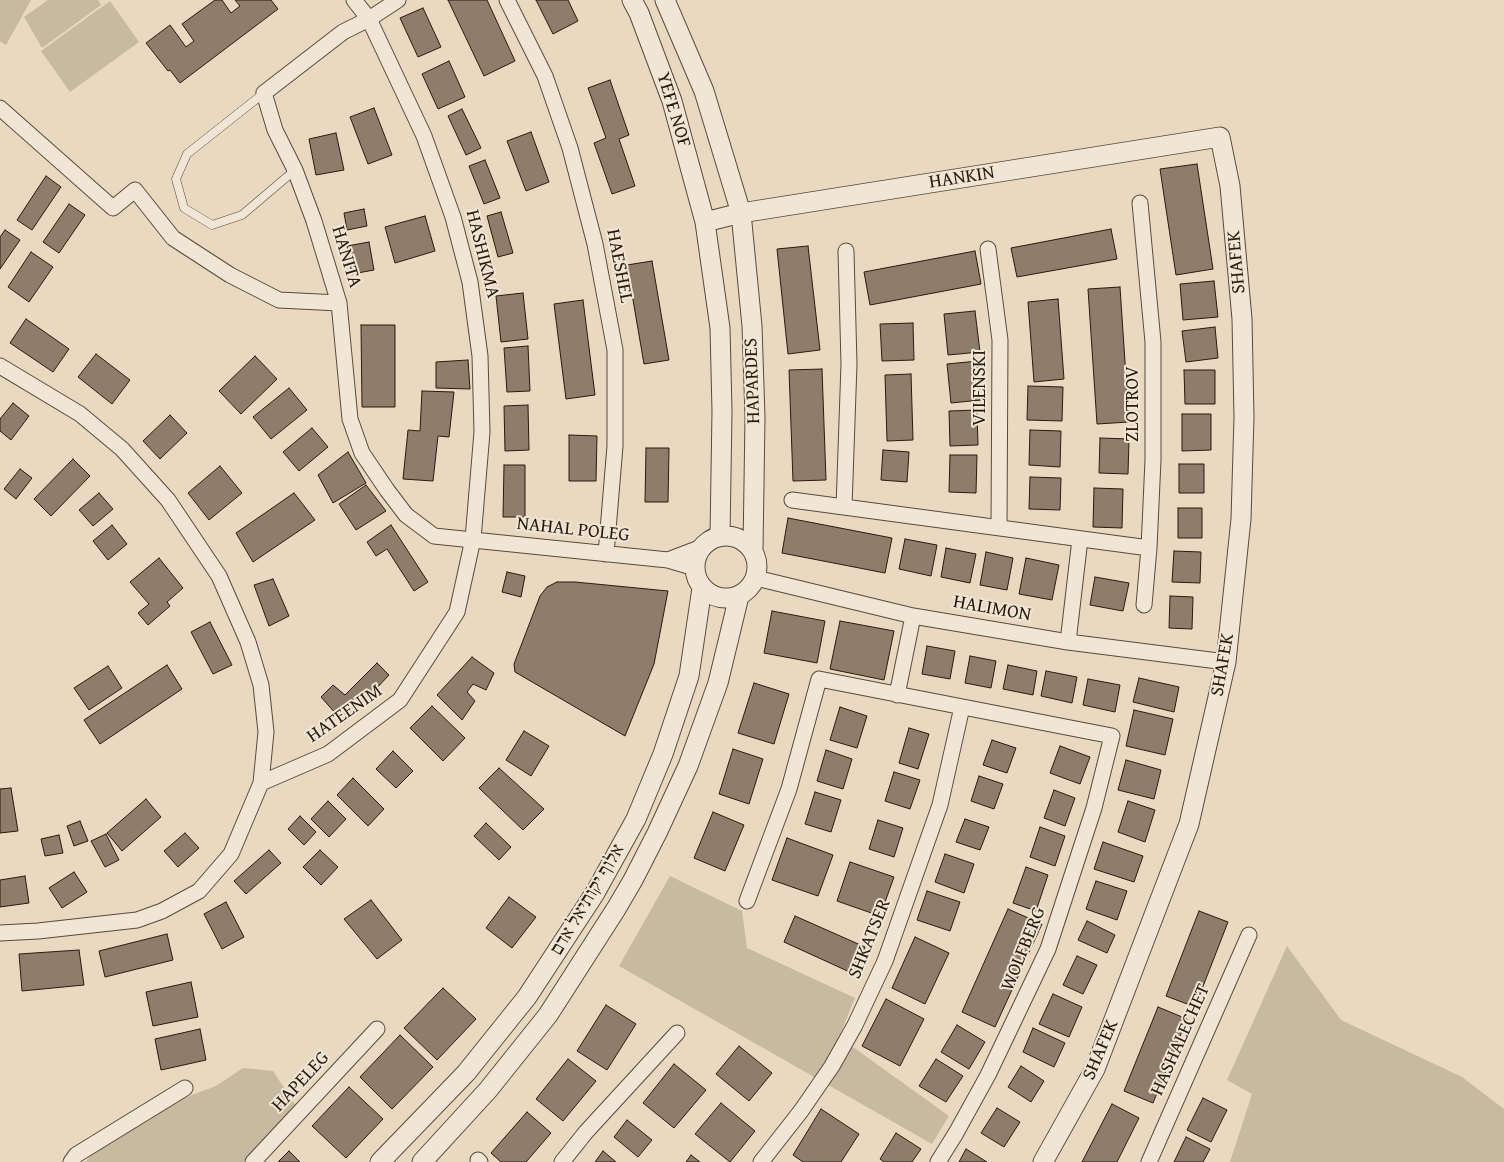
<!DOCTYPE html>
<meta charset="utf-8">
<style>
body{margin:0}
canvas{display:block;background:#e9d9c0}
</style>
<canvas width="1504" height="1162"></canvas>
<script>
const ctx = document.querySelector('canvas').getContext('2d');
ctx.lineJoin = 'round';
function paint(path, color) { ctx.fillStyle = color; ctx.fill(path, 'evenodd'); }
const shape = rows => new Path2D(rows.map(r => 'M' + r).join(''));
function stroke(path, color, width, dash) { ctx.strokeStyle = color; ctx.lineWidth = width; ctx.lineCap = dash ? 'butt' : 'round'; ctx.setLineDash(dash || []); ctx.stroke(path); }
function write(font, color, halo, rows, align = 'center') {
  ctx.font = font + ' "Gentium Book Plus","Frank Ruhl Libre",serif'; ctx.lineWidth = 4; ctx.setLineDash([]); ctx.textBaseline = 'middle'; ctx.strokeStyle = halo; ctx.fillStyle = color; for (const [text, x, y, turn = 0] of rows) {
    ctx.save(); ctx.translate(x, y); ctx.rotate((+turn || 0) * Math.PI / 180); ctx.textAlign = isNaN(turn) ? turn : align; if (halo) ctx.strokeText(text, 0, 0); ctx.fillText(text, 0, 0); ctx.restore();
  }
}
paint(shape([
 [0,0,31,0,6,45,0,41],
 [48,0,98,0,101,5,42,48,24,17],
 [110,1,139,42,70,92,41,51],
 [670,876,742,911,747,948,855,998,839,1037,949,1116,932,1144,619,966],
 [1287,946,1341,1020,1462,1077,1504,1109,1504,1162,1230,1162,1252,1094,1227,1080],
 [243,1068,273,1071,296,1106,243,1162,85,1162,93,1153,134,1125,149,1120,168,1104,216,1086]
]), '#c8b9a1');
const building = shape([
 [215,0,222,0,231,13,240,6,235,0,271,0,278,9,180,83,170,70,168,71,146,43,170,25,186,47,194,41,182,24,215,0],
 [448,0,487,0,515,61,484,76,448,0],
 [536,0,568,0,578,21,553,34,536,0],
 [423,8,441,47,418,57,400,18,423,8],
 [449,61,465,97,438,109,422,74,449,61],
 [610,80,629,135,619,139,635,186,612,194,594,143,606,138,588,88,610,80],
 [374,108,392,155,368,164,350,117,374,108],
 [462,109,481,148,466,155,448,116,462,109],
 [531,132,549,182,526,191,507,141,531,132],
 [336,133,344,170,316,175,309,139,336,133],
 [485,160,500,198,484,204,469,166,485,160],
 [1197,164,1213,269,1176,275,1160,169,1197,164],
 [46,176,61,187,32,230,17,220,46,176],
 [69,204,85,215,59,253,43,242,69,204],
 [364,209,367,226,347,230,344,213,364,209],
 [501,212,513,253,498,257,487,216,501,212],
 [425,216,435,251,395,263,385,227,425,216],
 [1111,229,1117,259,1017,277,1011,248,1111,229],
 [5,230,20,240,0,269,0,237,5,230],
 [369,242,374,270,352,274,347,246,369,242],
 [808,246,820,350,788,354,777,249,808,246],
 [975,251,981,284,870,305,864,272,975,251],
 [31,252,53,267,29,302,8,287,31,252],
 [652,261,669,360,644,364,627,265,652,261],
 [1214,281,1218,317,1183,320,1180,284,1214,281],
 [1120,287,1129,422,1097,424,1088,289,1120,287],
 [523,293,528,339,501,342,496,296,523,293],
 [1058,299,1064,379,1034,382,1028,302,1058,299],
 [583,300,595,395,566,399,554,304,583,300],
 [975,311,980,352,948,355,944,314,975,311],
 [26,319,69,349,53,372,10,343,26,319],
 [913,323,914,360,882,361,880,324,913,323],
 [361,325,395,325,395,407,362,407,361,325],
 [1215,327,1218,358,1186,362,1182,331,1215,327],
 [528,346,530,391,507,392,504,348,528,346],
 [96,354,130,380,112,404,78,377,96,354],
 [255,356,277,379,241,414,219,391,255,356],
 [468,360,470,389,436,388,436,362,468,360],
 [978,361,981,400,951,403,947,364,978,361],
 [822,369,826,480,793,481,789,370,822,369],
 [1184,370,1215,370,1215,404,1185,404,1184,370],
 [911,374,913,440,887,441,885,375,911,374],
 [1028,386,1063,387,1062,421,1027,420,1028,386],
 [289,388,307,410,271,439,253,417,289,388],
 [422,391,454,392,449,437,438,436,433,481,403,479,408,430,420,431,422,391],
 [13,403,29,416,11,440,0,431,0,419,13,403],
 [528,405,529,450,505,451,504,406,528,405],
 [977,410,978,445,950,446,949,411,977,410],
 [1182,414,1211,414,1211,450,1182,451,1182,414],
 [170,415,187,433,160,459,143,441,170,415],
 [312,428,328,447,299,471,283,452,312,428],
 [1030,430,1061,431,1060,467,1029,465,1030,430],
 [569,435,597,436,596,481,569,481,569,435],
 [1100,438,1129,439,1128,474,1099,473,1100,438],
 [646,448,669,448,668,502,645,502,646,448],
 [883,450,909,452,907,482,881,480,883,450],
 [348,452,366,483,333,503,318,475,348,452],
 [950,455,977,455,976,493,949,492,950,455],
 [73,459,90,476,51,516,34,499,73,459],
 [1179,464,1204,464,1204,493,1179,493,1179,464],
 [504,465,525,465,525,517,503,517,504,465],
 [220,466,242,493,209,520,188,493,220,466],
 [20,469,32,478,16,499,4,489,20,469],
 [1030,477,1061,478,1060,510,1029,509,1030,477],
 [366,485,386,511,356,530,339,504,366,485],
 [1094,488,1123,489,1122,528,1093,527,1094,488],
 [99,493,113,509,93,526,79,510,99,493],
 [294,493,315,520,253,562,236,533,294,493],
 [1178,508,1202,508,1202,538,1178,538,1178,508],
 [788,518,892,538,885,573,782,553,788,518],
 [112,525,127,544,108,560,93,541,112,525],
 [391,525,428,582,414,591,387,549,376,556,367,542,391,525],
 [905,539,937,545,931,576,899,569,905,539],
 [946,548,976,554,970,583,941,577,946,548],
 [1174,551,1201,552,1200,583,1172,582,1174,551],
 [986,552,1013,558,1007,590,980,585,986,552],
 [159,558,183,588,167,602,170,606,148,625,138,613,149,604,130,582,159,558],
 [1026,558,1059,565,1052,600,1019,594,1026,558],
 [507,572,525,576,521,597,502,592,507,572],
 [1095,577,1129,583,1123,611,1090,605,1095,577],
 [273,579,289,616,269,626,254,585,273,579],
 [557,582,575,582,668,591,654,664,625,736,515,672,514,664,540,596,547,587,557,582],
 [1170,596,1193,597,1192,629,1169,628,1170,596],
 [772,611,825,621,817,663,764,653,772,611],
 [840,621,894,631,884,680,830,669,840,621],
 [210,622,232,665,213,674,191,632,210,622],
 [927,646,955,651,950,679,922,674,927,646],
 [970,656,996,661,991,688,965,683,970,656],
 [472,657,494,673,486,690,473,684,467,692,475,701,462,720,437,695,472,657],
 [377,663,389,675,344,723,321,697,333,685,345,695,377,663],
 [167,665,182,689,100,744,84,720,167,665],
 [1008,665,1037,671,1033,695,1003,689,1008,665],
 [108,666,122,688,89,710,74,688,108,666],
 [1046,671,1077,677,1072,703,1041,696,1046,671],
 [1139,678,1179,687,1174,712,1133,702,1139,678],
 [1088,679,1120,685,1115,712,1083,705,1088,679],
 [754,683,789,694,774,744,738,733,754,683],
 [432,706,465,738,443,761,410,728,432,706],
 [840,707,867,716,857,748,830,740,840,707],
 [1134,710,1173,719,1165,755,1126,746,1134,710],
 [909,728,929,734,918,769,899,763,909,728],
 [524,731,549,746,531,776,506,760,524,731],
 [992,740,1016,748,1007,773,983,765,992,740],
 [1060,746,1090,757,1080,784,1050,773,1060,746],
 [733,749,763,759,749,804,719,794,733,749],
 [826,750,852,759,843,789,817,781,826,750],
 [393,751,413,771,396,788,376,769,393,751],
 [1126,760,1161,770,1154,799,1118,790,1126,760],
 [499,768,544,809,523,830,479,788,499,768],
 [894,772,920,780,910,809,885,801,894,772],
 [979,776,1003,784,994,809,971,801,979,776],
 [353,778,384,809,368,826,337,795,353,778],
 [11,788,18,831,0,833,0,789,11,788],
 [1054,790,1075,798,1065,826,1044,818,1054,790],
 [815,792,841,800,831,832,805,824,815,792],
 [146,799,161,817,122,851,107,833,146,799],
 [328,801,346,819,329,837,311,819,328,801],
 [1128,801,1155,810,1145,842,1118,832,1128,801],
 [713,812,744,825,725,871,694,858,713,812],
 [300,816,316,832,304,845,288,829,300,816],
 [965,819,989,827,980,850,956,842,965,819],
 [878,820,903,828,894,857,869,849,878,820],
 [80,821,88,841,74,846,67,826,80,821],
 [486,823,511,847,499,860,474,836,486,823],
 [1040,827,1065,836,1055,866,1030,857,1040,827],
 [185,833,199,848,178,867,164,851,185,833],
 [106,834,119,860,105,867,91,841,106,834],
 [59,835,63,853,45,856,41,839,59,835],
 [787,838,833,855,818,896,772,880,787,838],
 [1103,842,1143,856,1134,882,1094,869,1103,842],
 [269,850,281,863,246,894,234,881,269,850],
 [320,850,338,867,321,885,303,867,320,850],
 [945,854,974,864,964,893,935,882,945,854],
 [850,862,894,877,880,916,837,901,850,862],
 [1026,867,1048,875,1036,911,1013,903,1026,867],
 [74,872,87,892,62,908,49,888,74,872],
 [25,876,29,903,0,907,0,880,25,876],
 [1096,881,1127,891,1117,920,1086,909,1096,881],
 [927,891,960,902,950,931,917,920,927,891],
 [509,897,536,917,512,948,486,928,509,897],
 [371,900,402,940,377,959,344,919,371,900],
 [226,902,244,937,222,949,204,914,226,902],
 [1008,909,1042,924,995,1027,962,1012,1008,909],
 [1199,911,1228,922,1195,1007,1166,996,1199,911],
 [795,916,865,947,854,974,784,942,795,916],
 [1087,921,1115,935,1107,953,1078,940,1087,921],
 [167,934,173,960,105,977,99,951,167,934],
 [915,937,949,953,925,1004,892,988,915,937],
 [79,950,84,985,22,991,19,954,79,950],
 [1077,956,1097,965,1083,994,1063,985,1077,956],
 [191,982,198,1017,153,1026,146,992,191,982],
 [443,988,476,1019,437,1060,404,1028,443,988],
 [1053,994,1082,1007,1069,1037,1039,1024,1053,994],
 [886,999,924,1019,900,1066,862,1046,886,999],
 [606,1005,636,1024,607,1070,577,1051,606,1005],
 [1158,1007,1187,1019,1153,1103,1124,1091,1158,1007],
 [957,1025,985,1042,969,1069,941,1052,957,1025],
 [1033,1028,1065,1043,1054,1067,1023,1052,1033,1028],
 [200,1029,206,1060,161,1070,155,1039,200,1029],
 [400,1035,433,1067,392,1109,360,1077,400,1035],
 [739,1046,772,1073,749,1101,716,1074,739,1046],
 [568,1059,596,1081,563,1121,536,1099,568,1059],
 [936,1059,963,1076,946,1102,919,1086,936,1059],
 [674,1064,706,1090,674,1128,643,1103,674,1064],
 [1021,1066,1044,1081,1031,1102,1008,1087,1021,1066],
 [349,1087,383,1119,346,1158,312,1126,349,1087],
 [1203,1098,1227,1110,1211,1142,1187,1130,1203,1098],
 [721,1103,755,1131,730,1162,695,1134,721,1103],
 [1112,1104,1139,1118,1117,1162,1082,1162,1112,1104],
 [997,1108,1020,1122,1004,1147,981,1133,997,1108],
 [821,1109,859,1134,841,1162,803,1162,793,1155,821,1109],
 [527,1112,551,1133,526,1162,501,1162,491,1153,527,1112],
 [627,1120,652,1140,638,1157,614,1137,627,1120],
 [896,1133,921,1149,912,1162,884,1162,880,1159,896,1133],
 [1186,1137,1210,1149,1203,1162,1174,1162,1186,1137],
 [966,1149,987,1162,959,1162,966,1149],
 [289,1151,300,1162,278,1162,289,1151],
 [603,1151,616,1162,595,1162,603,1151],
 [691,1155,700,1162,686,1162,691,1155]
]);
paint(building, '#8d7d6a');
stroke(building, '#291a0c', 1);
const service = shape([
 [264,93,187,154,176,179,184,208,212,225,242,215,295,170]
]);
const minor = shape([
 [398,0,369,19,343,32,264,93,275,130,295,170,314,221,339,303,350,419,362,453,387,490,406,515,434,536,668,560,695,568],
 [507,0,545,76,570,148,595,244,615,350,615,446,606,554],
 [0,108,113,208,135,190,173,238,230,275,279,300,339,303],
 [1140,203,1153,342,1153,460,1149,548,1144,605],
 [988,249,1000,340,999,528],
 [0,366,80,414,122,449,168,500,219,576,248,642,261,685,266,732,261,783,231,854,199,891,162,911,137,920,38,931,0,933],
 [792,500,1149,548],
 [844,507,849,364,846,251],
 [668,560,702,547],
 [756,578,913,616,1068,642,1226,662],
 [1068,642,1080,539],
 [897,695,913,616],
 [261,783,328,754,400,700,457,612,473,539,482,432,480,356,470,282,453,217,424,136,369,19,354,0],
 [747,901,789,789,819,679,1112,736,1094,808,1048,949,988,1075,956,1133,938,1162],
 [478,1160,480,1162],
 [71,1162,76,1155,185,1088],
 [253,1162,377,1029],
 [562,1162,586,1132,677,1033],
 [761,1162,801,1111,832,1066,855,1025,885,961,940,805,962,707],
 [1149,1162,1249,935]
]);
const tertiary = shape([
 [632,0,639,13,672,101,705,222,720,328,722,411,720,536],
 [665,0,704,91,741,213,752,326,755,417,753,550],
 [705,222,741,213,1220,137,1230,186,1242,319,1244,417,1241,519,1226,662,1189,824,1095,1069,1043,1162],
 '695 567a31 31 0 1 1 62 0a31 31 0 1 1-62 0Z',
 [380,1162,466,1073,527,997,595,893,636,819,663,754,689,676,702,588],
 [422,1162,488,1090,548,1015,616,909,633,880,657,833,688,766,718,683,739,596]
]);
stroke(service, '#594a39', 9);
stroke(minor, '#594a39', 17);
stroke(tertiary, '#594a39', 21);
stroke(service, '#f1e6d6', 8);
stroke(minor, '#f1e6d6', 15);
stroke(tertiary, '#f1e6d6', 19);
write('19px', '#291a0c', '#f1e6d6', [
 ["YEFE NOF",673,110,73],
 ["HANKIN",962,178,-9],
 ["HASHIKMA",482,254,76],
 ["HANITA",346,257,73],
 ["SHAFEK",1237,262,-95],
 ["HAESHEL",619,266,79],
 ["HAPARDES",753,381,-92],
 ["VILENSKI",980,388,-90],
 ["ZLOTROV",1133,404,-90],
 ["NAHAL POLEG",573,530,6],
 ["HALIMON",992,609,10],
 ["SHAFEK",1223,665,-80],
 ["HATEENIM",345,714,-35],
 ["אלוף יקותיאל אדם",588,900,-59],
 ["SHKATSER",870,939,-68],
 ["WOLFBERG",1024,949,-68],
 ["HASHALECHET",1181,1040,-66],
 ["SHAFEK",1101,1050,-67],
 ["HAPELEG",301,1082,-47]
]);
</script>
